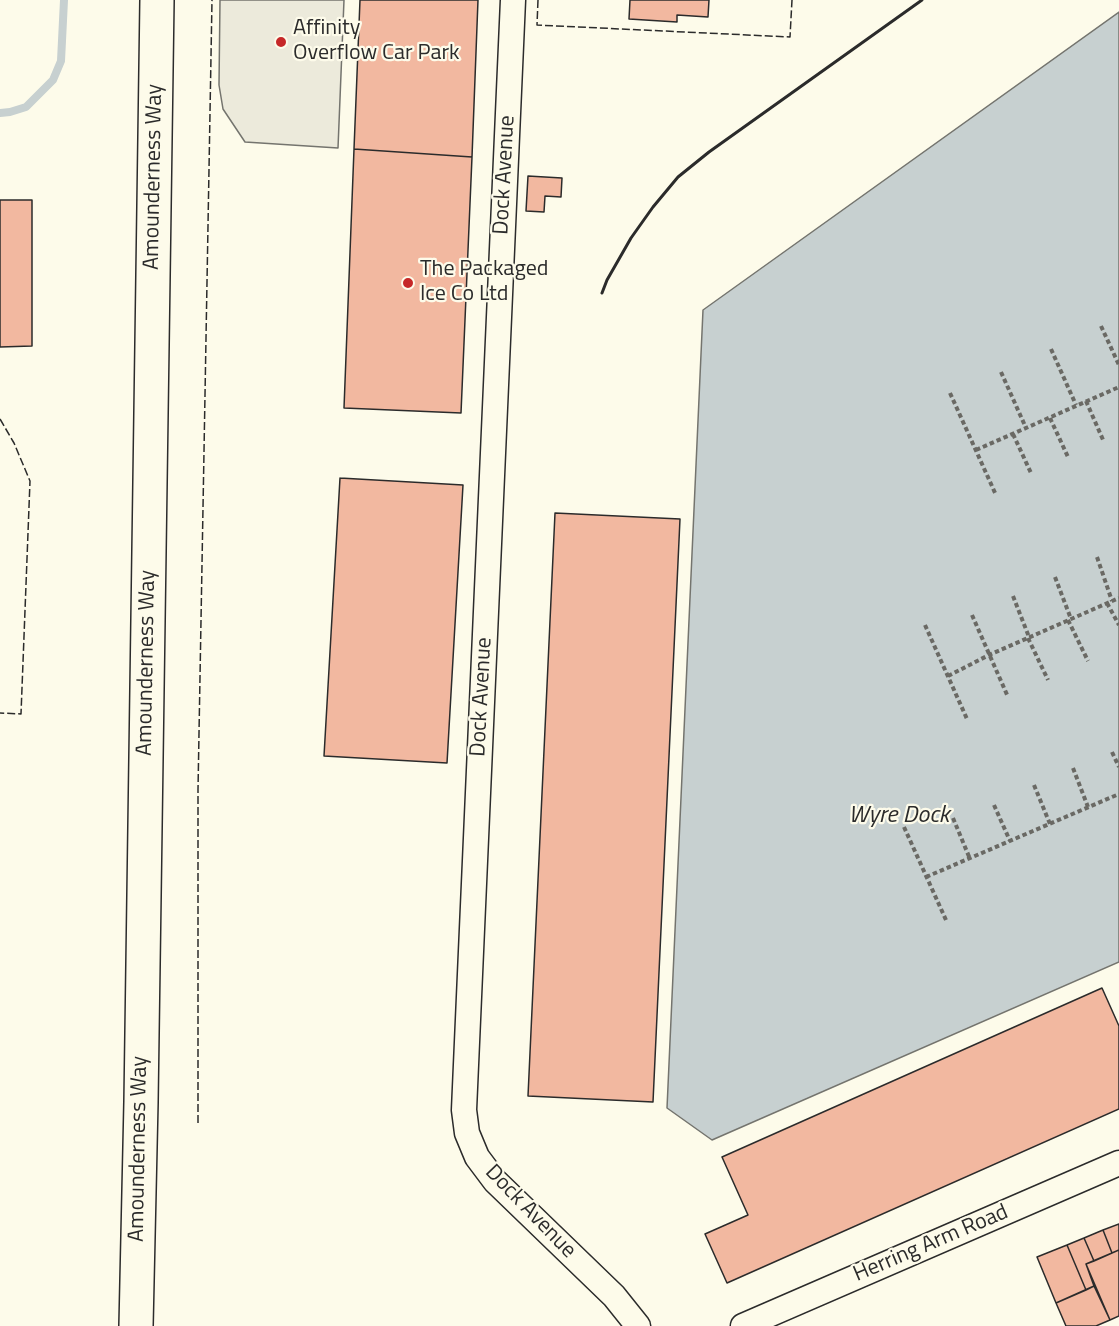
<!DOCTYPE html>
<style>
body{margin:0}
canvas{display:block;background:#fdfbea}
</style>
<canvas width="1119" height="1326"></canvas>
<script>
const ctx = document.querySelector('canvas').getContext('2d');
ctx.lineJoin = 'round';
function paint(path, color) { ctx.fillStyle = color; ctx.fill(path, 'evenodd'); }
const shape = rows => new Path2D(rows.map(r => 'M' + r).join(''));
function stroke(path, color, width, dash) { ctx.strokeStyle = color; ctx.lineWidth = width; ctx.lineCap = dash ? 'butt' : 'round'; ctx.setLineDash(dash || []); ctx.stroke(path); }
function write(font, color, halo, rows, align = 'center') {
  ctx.font = font + ' "Titillium Web",sans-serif'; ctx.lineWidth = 4.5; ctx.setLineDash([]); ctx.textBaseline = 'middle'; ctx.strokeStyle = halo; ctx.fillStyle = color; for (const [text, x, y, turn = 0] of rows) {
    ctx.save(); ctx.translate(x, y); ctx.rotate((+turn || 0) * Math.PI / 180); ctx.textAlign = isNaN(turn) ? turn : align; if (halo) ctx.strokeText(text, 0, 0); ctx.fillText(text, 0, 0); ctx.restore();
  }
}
const parking = shape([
 [220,0,344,0,338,148,245,142,223,109,219,85,220,0]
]);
paint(parking, '#eceadb');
stroke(parking, '#74746e', 1.5);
const water = shape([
 [1119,12,1119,962,712,1140,667,1108,703,310,1119,12]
]);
paint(water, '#c7d0d0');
stroke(water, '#74746e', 1.5);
stroke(shape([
 [0,113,10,112,26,107,53,80,61,61,64,0]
]), '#c7d0d0', 8);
const building = shape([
 [360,0,478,0,472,157,354,149,360,0],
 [630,0,709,0,708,17,677,15,677,22,629,19,630,0],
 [354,149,472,157,461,413,344,408,354,149],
 [528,176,562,178,561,197,545,196,544,212,526,211,528,176],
 [0,200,32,200,32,346,0,347,0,200],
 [340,478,463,485,447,763,324,756,340,478],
 [555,513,680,519,653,1102,528,1096,555,513],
 [1102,988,1119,1026,1119,1109,727,1283,705,1234,748,1215,722,1157,1102,988],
 [1119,1224,1119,1250,1112,1253,1103,1230,1119,1224],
 [1103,1230,1112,1253,1094,1261,1084,1238,1103,1230],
 [1084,1238,1094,1261,1086,1264,1094,1286,1086,1290,1067,1245,1084,1238],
 [1067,1245,1086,1290,1056,1303,1037,1257,1067,1245],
 [1119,1250,1119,1316,1110,1320,1086,1264,1119,1250],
 [1094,1286,1110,1320,1096,1326,1066,1326,1056,1303,1094,1286]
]);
paint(building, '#f2b8a0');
stroke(building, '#2b2b2b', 1.5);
const street = shape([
 [513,0,464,1110,467,1133,477,1157,495,1181,614,1296,638,1326],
 [743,1326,1119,1163]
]);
const highway = shape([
 [136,1326,141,1102,157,0]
]);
stroke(street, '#2b2b2b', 27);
stroke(highway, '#2b2b2b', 36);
stroke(shape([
 [1101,326,1119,365],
 [1051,349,1076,405],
 [1001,372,1026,428],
 [950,393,996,495],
 [1086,401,1104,442],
 [1050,418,1068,457],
 [1013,434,1031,473],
 [976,450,1119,387],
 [1097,557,1112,601],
 [1055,577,1071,619],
 [1013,596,1029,637],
 [1107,603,1119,625],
 [972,615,1008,697],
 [1068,620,1088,661],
 [925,625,967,719],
 [1028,638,1048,680],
 [948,676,989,655,1119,598],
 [1112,752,1119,767],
 [1073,768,1088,807],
 [1034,785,1050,824],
 [994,805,1010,841],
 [953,818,970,859],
 [904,827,946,920],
 [926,877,1119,794]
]), '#6a6964', 4, [4.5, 3]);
stroke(street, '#fdfbea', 24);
stroke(highway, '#fdfbea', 33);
stroke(shape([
 [538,0,537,25,790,37,792,0],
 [0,419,14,443,30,481,21,714,0,713],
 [198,1123,198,790,212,0]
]), '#2b2b2b', 1.5, [8, 3]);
stroke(shape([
 [602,293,607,280,631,238,653,207,678,177,709,152,922,0]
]), '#2b2b2b', 3);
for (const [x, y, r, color] of [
 [281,42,6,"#c62828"],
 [408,283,6,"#c62828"]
]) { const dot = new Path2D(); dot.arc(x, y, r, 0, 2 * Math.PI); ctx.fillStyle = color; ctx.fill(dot); stroke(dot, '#fdfbea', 2); }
write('22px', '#2b2b2b', '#fdfbea', [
 ["Affinity",293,29],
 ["Overflow Car Park",293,54],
 ["The Packaged",420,270],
 ["Ice Co Ltd",420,295]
], 'left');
write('22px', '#2b2b2b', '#fdfbea', [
 ["Dock Avenue",505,175,-87],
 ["Amounderness Way",154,177,-89],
 ["Amounderness Way",147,663,-89],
 ["Dock Avenue",482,697,-87],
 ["Amounderness Way",139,1149,-89],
 ["Dock Avenue",530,1212,46],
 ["Herring Arm Road",931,1244,-23]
]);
write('italic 24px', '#2b2b2b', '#fdfbea', [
 ["Wyre Dock",899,816]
]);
</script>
